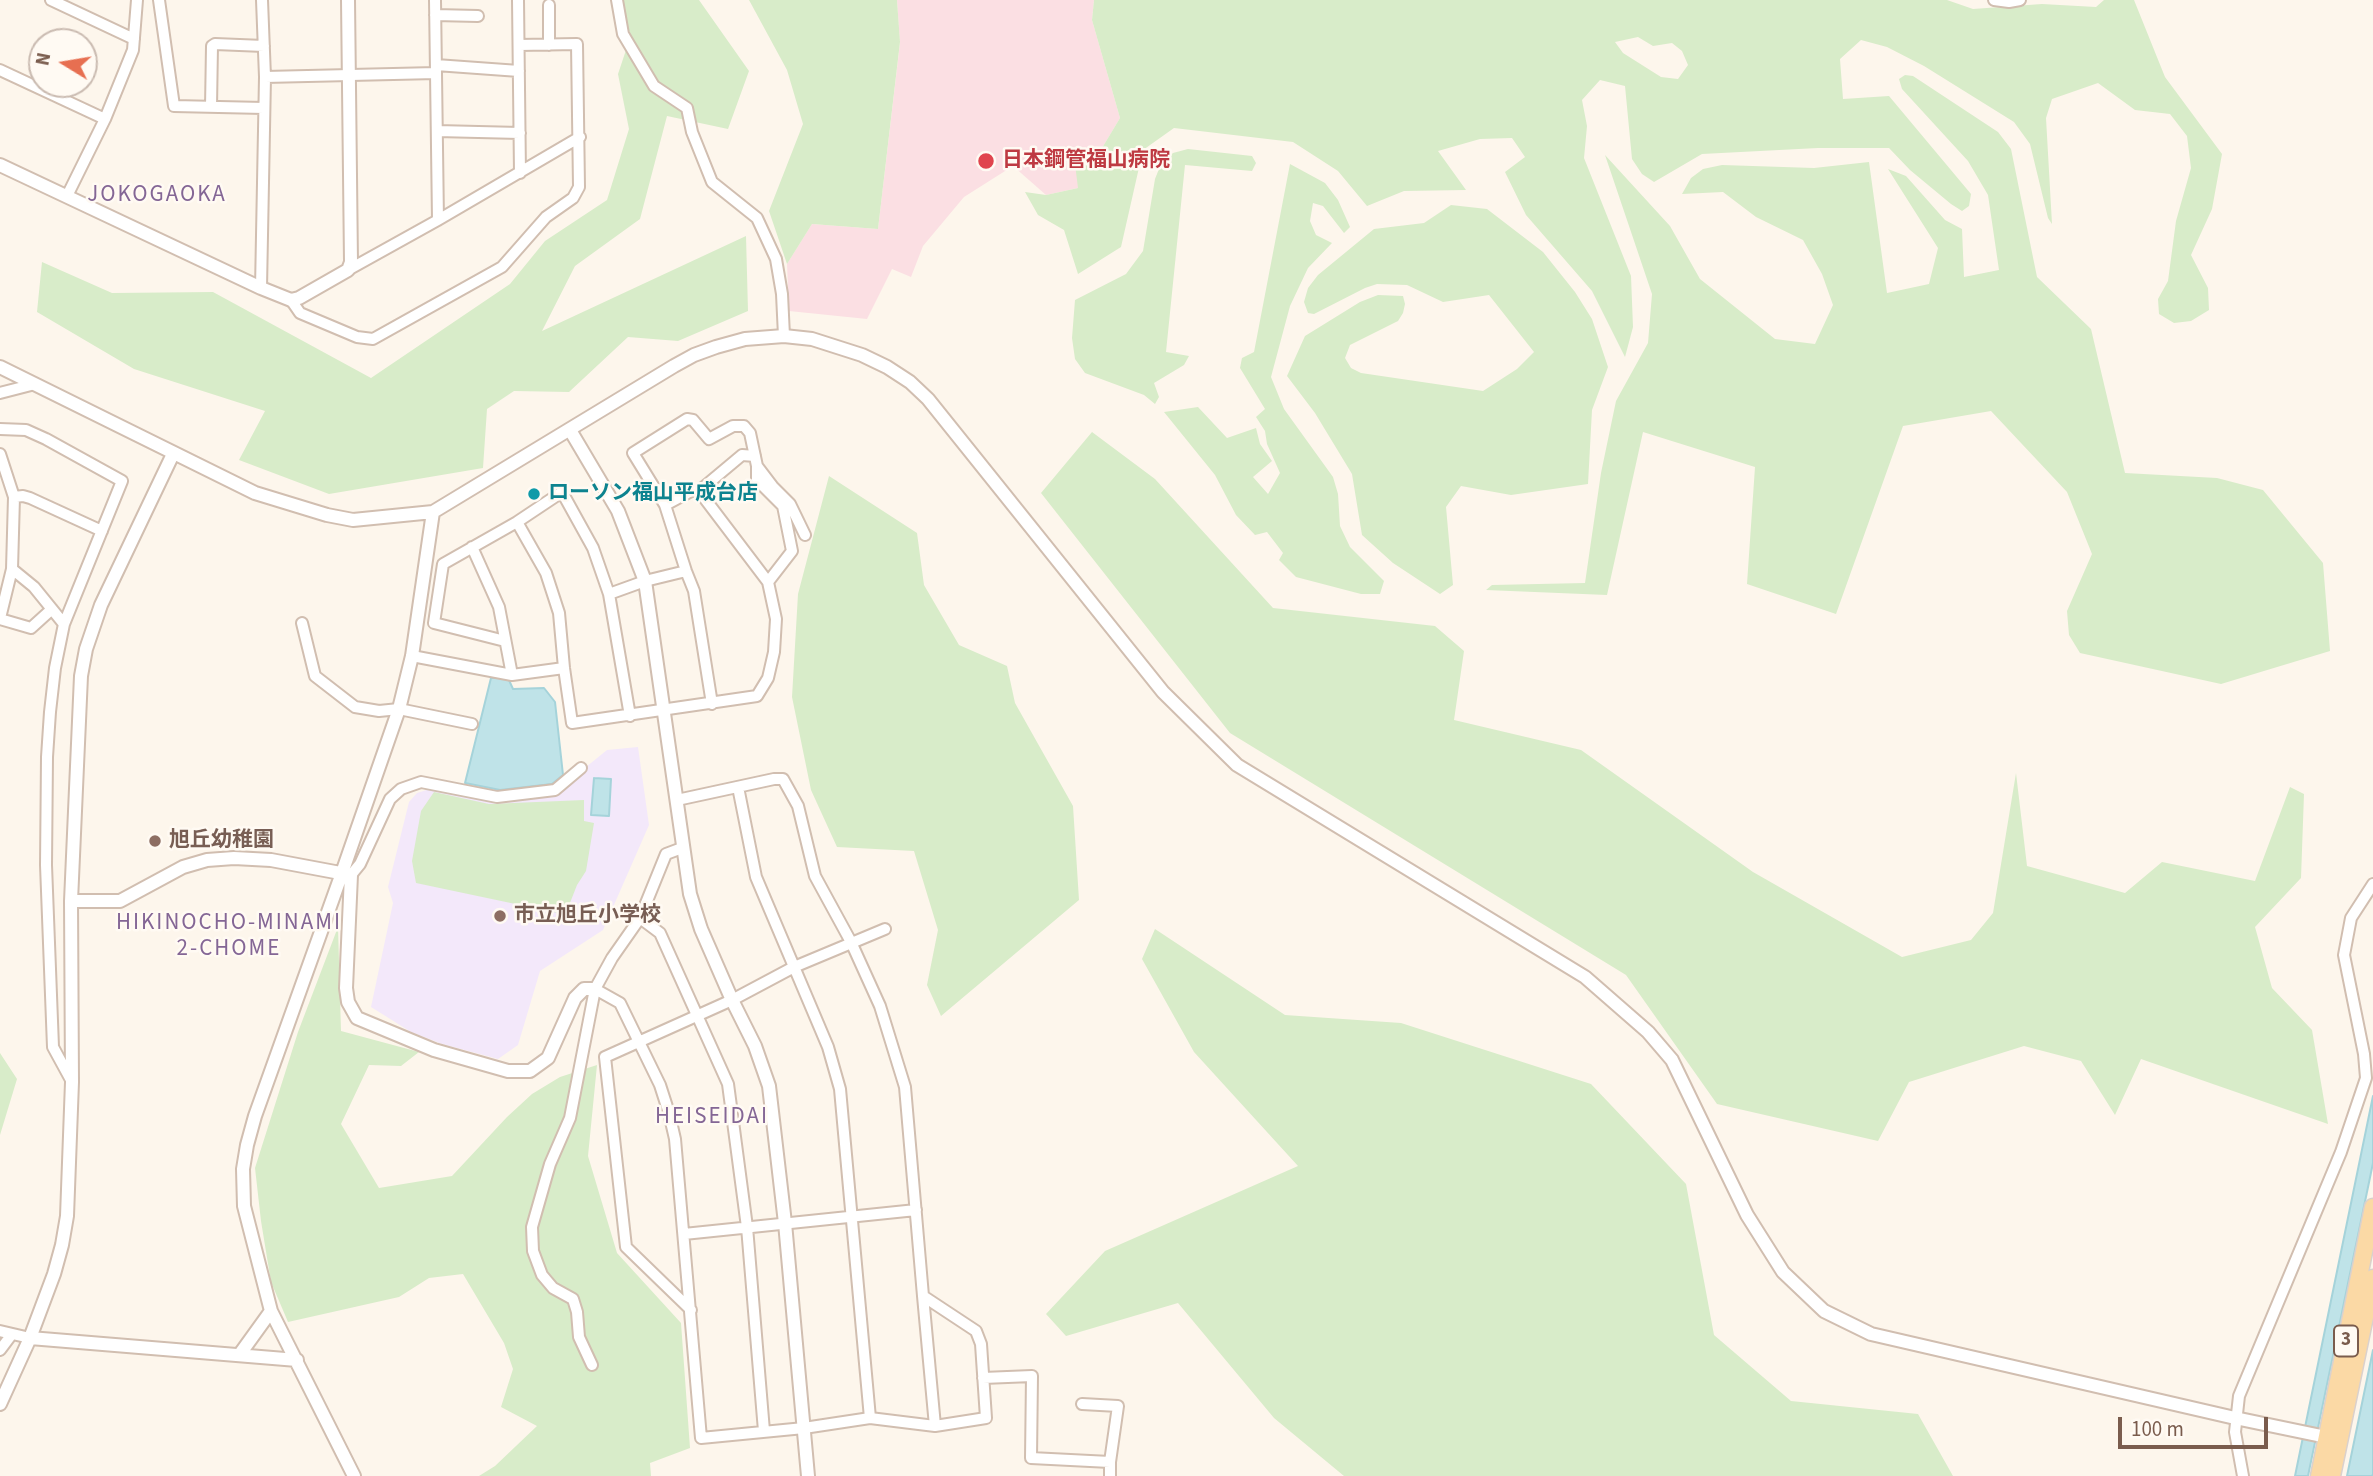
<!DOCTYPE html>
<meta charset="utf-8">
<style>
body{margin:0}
#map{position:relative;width:2373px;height:1476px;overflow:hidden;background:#fdf6ec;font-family:"Source Sans 3",sans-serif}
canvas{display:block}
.north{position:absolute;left:28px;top:28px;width:70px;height:70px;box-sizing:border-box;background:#fffaf3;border:2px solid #cabbb1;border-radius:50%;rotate:281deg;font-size:19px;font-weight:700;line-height:28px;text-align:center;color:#7a5c4d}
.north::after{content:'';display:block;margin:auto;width:24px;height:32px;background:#e76f51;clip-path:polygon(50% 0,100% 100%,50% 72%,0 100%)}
.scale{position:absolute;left:2118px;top:1417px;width:150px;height:32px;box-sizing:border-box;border:4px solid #7a5c4d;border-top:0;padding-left:9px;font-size:21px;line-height:24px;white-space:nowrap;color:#7a5c4d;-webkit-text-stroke:5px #fffaf3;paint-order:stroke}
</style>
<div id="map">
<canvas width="2373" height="1476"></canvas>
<div class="north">N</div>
<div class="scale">100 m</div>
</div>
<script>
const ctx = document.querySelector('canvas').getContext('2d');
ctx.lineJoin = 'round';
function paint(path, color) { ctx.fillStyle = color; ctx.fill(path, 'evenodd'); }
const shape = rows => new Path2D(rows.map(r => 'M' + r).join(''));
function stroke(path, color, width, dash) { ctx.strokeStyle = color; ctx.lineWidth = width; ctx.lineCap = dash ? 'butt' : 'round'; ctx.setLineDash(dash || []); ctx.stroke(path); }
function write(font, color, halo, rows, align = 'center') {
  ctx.font = font + ' "Source Sans 3","Noto Sans JP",sans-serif'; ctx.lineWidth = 5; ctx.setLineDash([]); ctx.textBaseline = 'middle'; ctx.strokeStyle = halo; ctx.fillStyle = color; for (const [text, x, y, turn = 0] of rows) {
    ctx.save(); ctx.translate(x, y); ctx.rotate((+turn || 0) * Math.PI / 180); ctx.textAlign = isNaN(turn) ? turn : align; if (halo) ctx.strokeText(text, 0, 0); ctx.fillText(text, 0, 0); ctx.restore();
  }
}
paint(shape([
 [638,747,649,825,603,930,540,971,518,1045,498,1059,442,1044,411,1032,371,1007,393,903,388,887,409,802,417,793,433,788,490,800,554,793,607,750]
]), '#f3e8fa');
paint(shape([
 [897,0,1094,0,1092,20,1120,118,1078,188,1046,195,1013,166,964,197,923,246,911,277,892,269,867,319,789,311,787,264,812,224,878,229,900,43]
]), '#fbdfe3');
paint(shape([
 [615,0,699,0,749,71,728,129,667,116,640,219,575,266,542,331,746,236,748,311,678,341,628,337,569,392,514,391,487,409,483,468,329,494,239,460,265,411,134,369,37,312,42,262,112,293,213,292,371,378,510,284,545,241,607,200,629,129,618,74,631,35],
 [749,0,897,0,900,42,878,229,812,224,787,264,769,211,803,124,787,70],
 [1094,0,1947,0,1973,9,2042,4,2096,7,2104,0,2134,0,2165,77,2222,154,2212,209,2191,255,2208,288,2209,310,2191,321,2174,323,2159,314,2158,299,2168,281,2176,221,2191,168,2187,136,2170,114,2135,110,2098,83,2052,99,2046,118,2052,224,2048,218,2030,144,2014,122,1924,66,1887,47,1861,40,1840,59,1843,99,1889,96,1971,194,1969,206,1962,211,1951,204,1910,170,1889,148,1818,148,1702,154,1654,182,1642,174,1632,159,1625,86,1600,80,1582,100,1587,126,1584,158,1631,276,1633,327,1625,357,1592,291,1526,215,1505,172,1525,157,1512,138,1480,139,1438,151,1466,190,1404,191,1367,206,1338,171,1293,142,1174,128,1143,150,1121,247,1078,274,1064,230,1038,215,1025,192,1046,195,1078,188,1075,164,1096,158,1120,118,1092,20],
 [1638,37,1653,46,1672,43,1682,51,1688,65,1678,79,1661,77,1623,53,1615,42],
 [1905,75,1913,76,1998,132,2011,149,2037,277,2091,329,2125,473,2217,478,2263,490,2323,563,2330,651,2221,684,2080,653,2069,635,2067,611,2092,554,2067,492,1991,411,1903,426,1836,614,1747,584,1755,467,1643,432,1607,595,1486,590,1492,585,1585,583,1601,473,1616,401,1648,343,1652,294,1605,155,1670,226,1700,279,1775,339,1815,344,1833,305,1822,274,1803,240,1756,217,1723,192,1682,194,1691,178,1703,169,1722,165,1814,168,1869,162,1887,293,1929,284,1938,248,1888,169,1906,176,1945,220,1962,229,1964,277,1999,270,1988,195,1968,161,1902,89,1899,79],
 [1188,149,1252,156,1256,163,1252,171,1185,165,1166,352,1189,356,1184,365,1154,383,1159,397,1155,404,1144,395,1085,373,1075,359,1072,338,1075,300,1126,274,1143,251,1155,179,1161,164,1173,153],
 [1290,164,1325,183,1338,200,1350,227,1344,233,1323,206,1313,203,1310,221,1316,235,1332,243,1308,268,1290,306,1271,377,1284,409,1333,477,1338,494,1340,526,1350,547,1384,581,1380,594,1361,594,1296,577,1279,560,1283,553,1267,532,1255,535,1236,515,1215,475,1164,412,1198,407,1227,438,1256,428,1260,444,1272,461,1253,477,1268,494,1280,473,1267,444,1265,431,1256,417,1265,409,1240,368,1242,358,1254,352],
 [1451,205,1487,209,1543,252,1575,292,1592,319,1608,367,1592,410,1588,484,1511,495,1461,486,1446,507,1453,585,1440,594,1393,563,1362,535,1352,474,1315,413,1287,376,1305,336,1360,302,1378,295,1403,296,1405,304,1403,313,1398,321,1350,345,1345,358,1351,368,1361,373,1483,391,1517,369,1534,352,1489,295,1443,302,1407,285,1377,284,1365,288,1314,314,1308,313,1304,302,1308,288,1318,275,1374,229,1424,223],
 [1092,432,1155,479,1273,608,1435,626,1464,651,1454,720,1581,750,1753,872,1902,957,1971,940,1993,913,2016,773,2027,866,2125,893,2162,862,2255,881,2290,787,2304,794,2301,878,2255,927,2272,988,2312,1030,2328,1124,2141,1059,2115,1115,2081,1061,2024,1046,1909,1082,1878,1141,1717,1104,1626,975,1230,733,1041,493],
 [829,476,917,533,924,585,959,645,1007,666,1015,703,1073,806,1079,900,941,1016,927,985,938,930,914,851,837,847,811,790,792,697,798,594],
 [434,792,489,804,584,800,584,821,594,823,586,871,577,885,568,908,558,913,416,883,412,861,421,811],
 [338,927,341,1031,419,1052,401,1066,369,1065,341,1124,379,1188,452,1176,507,1117,532,1094,560,1077,597,1065,588,1156,617,1253,681,1323,690,1448,650,1463,651,1476,479,1476,495,1466,537,1426,501,1407,513,1369,504,1343,463,1274,429,1278,399,1297,288,1322,271,1282,261,1221,255,1168,298,1032],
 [1155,929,1285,1015,1401,1023,1591,1084,1686,1184,1714,1335,1791,1401,1918,1414,1953,1476,1344,1476,1274,1418,1178,1303,1066,1336,1046,1314,1105,1251,1298,1166,1194,1052,1142,959],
 [0,1053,17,1079,0,1135]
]), '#d8ecc9');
const water = shape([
 [491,678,508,678,513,689,544,688,555,702,563,775,552,784,500,790,465,783,491,678],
 [594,778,611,779,609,816,591,815,594,778],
 [2373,1096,2373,1163,2308,1476,2295,1476,2373,1096],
 [2373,1350,2373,1474,2372,1476,2347,1476,2373,1350]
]);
paint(water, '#bfe3e8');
stroke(water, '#a5d3da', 2);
const minor = shape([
 [51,0,134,39],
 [159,0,174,106,264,108],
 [435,0,438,220],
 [518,0,520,173],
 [617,0,623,34,654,86,687,108,692,132,712,182,757,218,776,259,782,294,784,336],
 [1994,0,2009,2,2020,0],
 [549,5,549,45],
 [435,15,478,16],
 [436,65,519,71],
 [0,70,105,119],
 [265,77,436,73],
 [211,107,212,46,215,44,264,46],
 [437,131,520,133],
 [67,196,105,119,133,50,137,0],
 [348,270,438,220,580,137],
 [261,288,265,77,262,0],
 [291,300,300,313,357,337,373,339,502,267,546,217,573,198,579,187,577,44,519,45],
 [0,393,35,384],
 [0,429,26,430,46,439,122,481,64,624],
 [0,454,14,497,12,569,34,587,64,624,55,668,50,712,47,757,46,865,53,1047,71,1080],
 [757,466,757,480,783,506,792,551,768,582],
 [14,497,23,496,30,498,102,531],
 [665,505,691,491,699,491],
 [517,522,546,573,559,613,564,668,572,723,757,696,768,678,774,652,776,619,768,582,699,491,742,455,755,456],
 [472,547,499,607,512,675],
 [609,594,645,581,686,571],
 [0,618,12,569],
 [0,619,31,628,52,609],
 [302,623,315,676,355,707,379,711,399,709,472,724],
 [505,641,434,623,443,564,517,522,562,492,593,548,609,594,630,716],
 [412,656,512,675,564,668],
 [712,704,694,591,686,571,665,505,633,453,687,419,693,420,709,439,733,426,744,426,750,433,757,466,773,487,790,504,805,535],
 [738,787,756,877,828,1047,840,1089,870,1418],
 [351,875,360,864,390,799,401,789,421,782,497,797,555,790,581,768],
 [640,918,660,933,728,1084,747,1227,764,1431],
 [595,989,620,1003,660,1085,669,1113,675,1139,701,1438,804,1428,870,1418,935,1426,986,1418,981,1344,976,1331,923,1296,905,1087,880,1006,851,942,815,876,798,806,783,779,774,779,677,800],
 [684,1234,916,1210],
 [923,1296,935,1426],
 [691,1310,626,1247,605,1057,732,1000,794,967,885,929],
 [0,1331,30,1338],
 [0,1350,12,1334],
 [592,1365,579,1337,577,1312,573,1299,553,1288,542,1275,533,1251,532,1227,550,1164,570,1118,595,989,612,958,640,918,666,854,682,848],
 [983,1378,1032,1376,1031,1458,1110,1462],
 [1082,1404,1118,1406,1110,1462,1110,1476],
 [2243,1476,2235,1432,2239,1396,2341,1152,2366,1078,2364,1054,2344,955,2351,918,2373,884]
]);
const tertiary = shape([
 [0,165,261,288,291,300,299,298,348,270,351,262,348,0],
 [0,367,255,493,327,515,353,520,433,512,674,366,694,355,716,347,745,339,784,336,812,339,862,355,887,367,910,382,928,399,1163,692,1237,765,1585,977,1648,1032,1672,1060,1747,1215,1783,1272,1824,1311,1871,1334,2235,1418,2336,1439],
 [570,430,618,511,645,581,690,894,701,929,732,1000,755,1046,769,1086,785,1223,808,1476],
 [71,901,120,901,183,867,207,860,234,858,271,860,351,875,346,988,348,1002,357,1018,434,1050,508,1071,530,1071,548,1058,575,998,584,989,595,989],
 [30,1338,297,1360],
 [240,1354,271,1311],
 [0,1404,30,1338,54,1274,62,1245,67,1216,72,1082,71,901,81,676,86,649,101,605,173,454],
 [354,1476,271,1311,244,1206,243,1169,247,1145,255,1116,342,873,399,709,412,656,433,512]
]);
const primary = shape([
 [2319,1476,2373,1207],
 [2332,1476,2373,1278]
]);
stroke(minor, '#d1beb0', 14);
stroke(tertiary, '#d1beb0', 16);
stroke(primary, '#dad1cd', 19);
stroke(minor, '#fff', 10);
stroke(tertiary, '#fff', 12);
stroke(primary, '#fbd9a5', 16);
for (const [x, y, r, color] of [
 [986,161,9,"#e0444e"],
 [534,494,7,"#0f9aa8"],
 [155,841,7,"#8d6e63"],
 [500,916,7,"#8d6e63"]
]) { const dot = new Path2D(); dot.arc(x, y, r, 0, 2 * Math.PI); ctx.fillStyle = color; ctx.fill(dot); stroke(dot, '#fffaf3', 2.5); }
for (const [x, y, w] of [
 [2346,1341,24]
]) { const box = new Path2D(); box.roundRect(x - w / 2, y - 15.5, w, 31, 5); ctx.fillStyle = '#fffaf3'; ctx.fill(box); stroke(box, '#7a5c4d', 2); }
write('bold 19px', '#7a5c4d', null, [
 ["3",2346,1341]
]);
write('bold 21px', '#be3a42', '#fffaf3', [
 ["日本鋼管福山病院",1002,161]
], 'left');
write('bold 21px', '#0d838f', '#fffaf3', [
 ["ローソン福山平成台店",548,494]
], 'left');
write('bold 21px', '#785e54', '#fffaf3', [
 ["旭丘幼稚園",169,841],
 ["市立旭丘小学校",514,916]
], 'left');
ctx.letterSpacing = '2px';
write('23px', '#846695', '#fffaf3', [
 ["JOKOGAOKA",157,196],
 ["HIKINOCHO-MINAMI",229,924],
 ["2-CHOME",229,950],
 ["HEISEIDAI",712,1118]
]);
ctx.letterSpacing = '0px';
</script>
